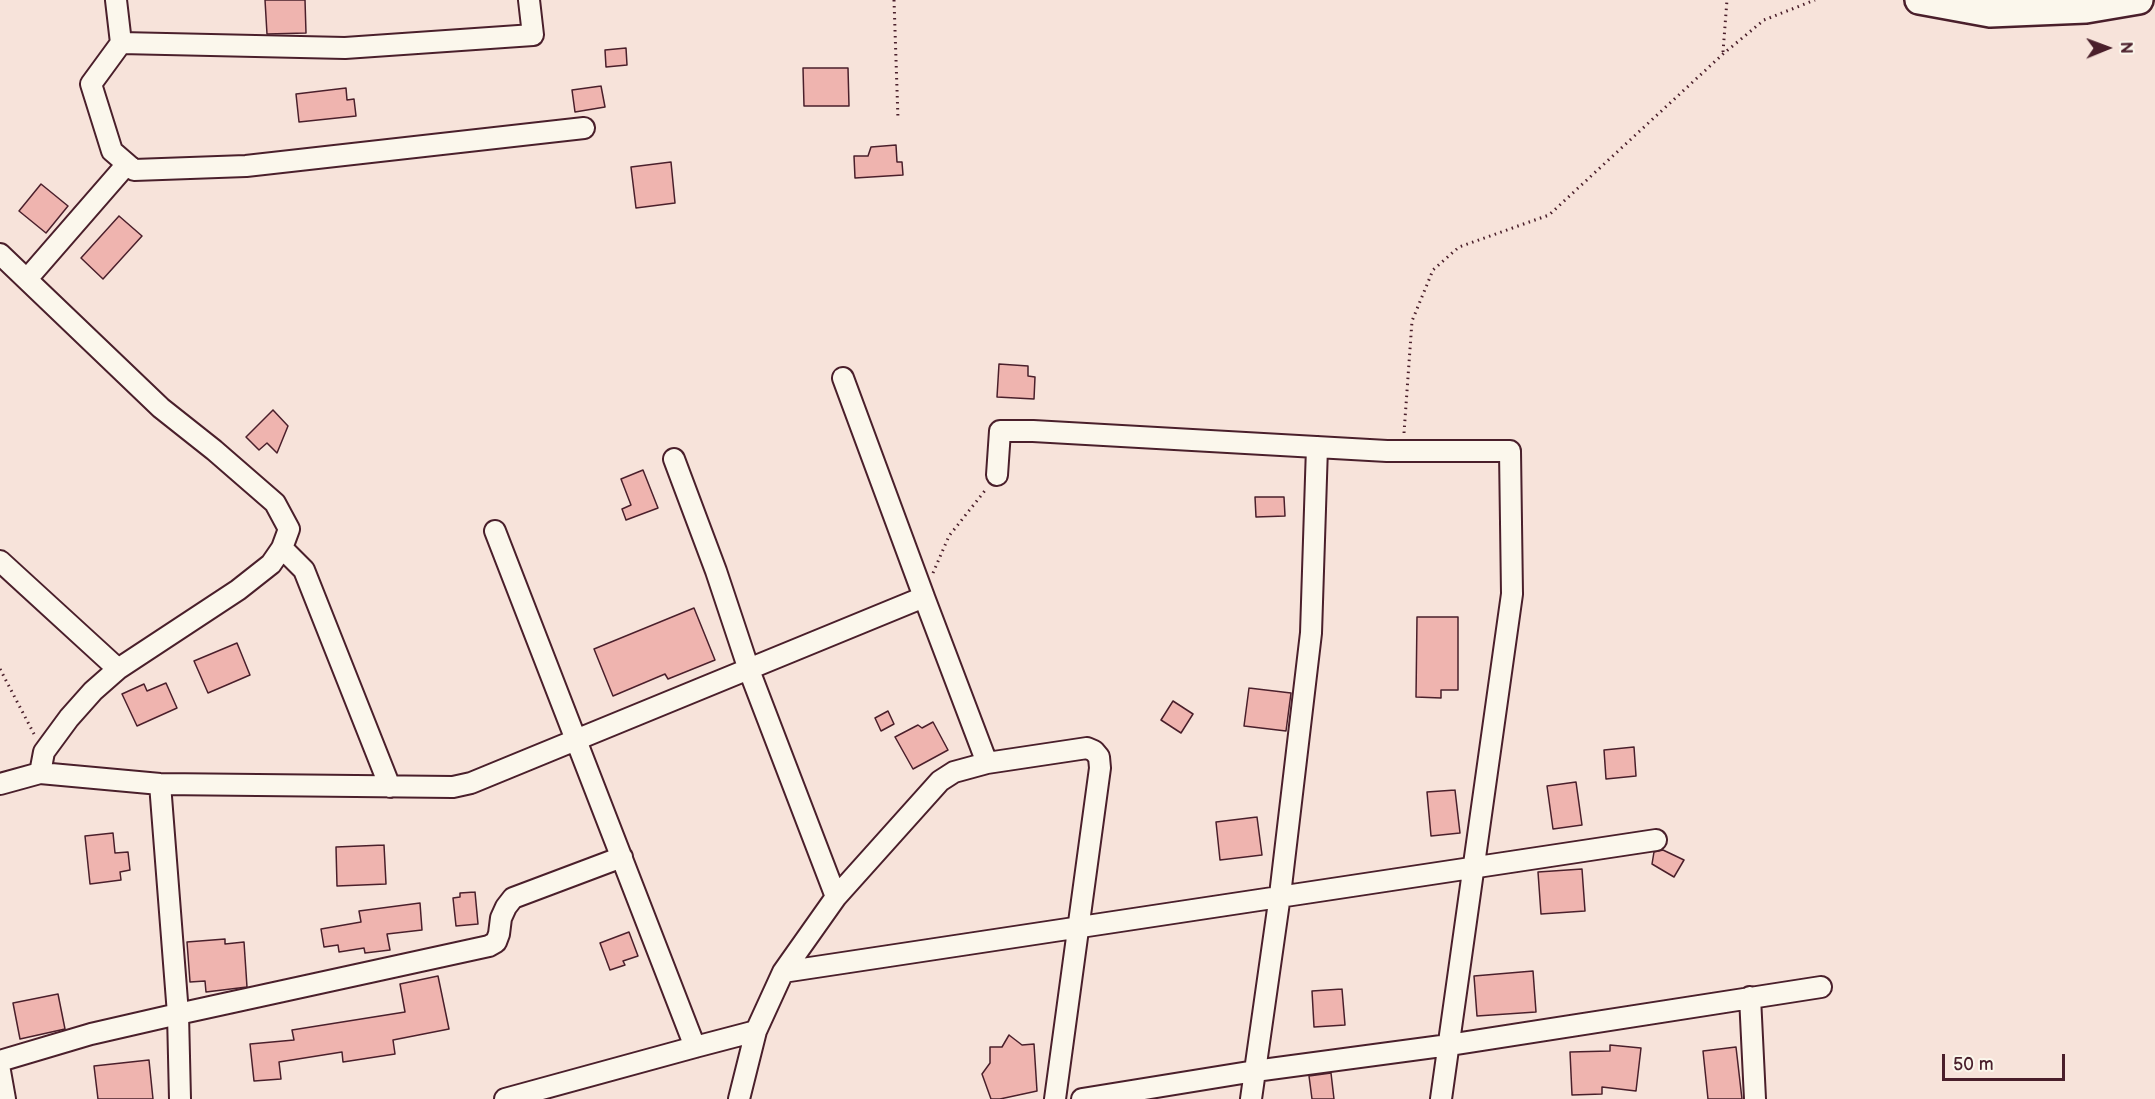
<!DOCTYPE html>
<style>
body{margin:0}
#map{position:relative;width:2155px;height:1099px;overflow:hidden;background:#f7e3da;font-family:"Balsamiq Sans",sans-serif}
canvas{display:block}
.north{position:absolute;left:2077px;top:18px;width:60px;height:60px;-webkit-text-stroke:4px #fbf7ec;paint-order:stroke;rotate:89deg;font-size:16px;font-weight:700;line-height:24px;text-align:center;color:#4a1f2b}
.north::after{content:'';display:block;margin:auto;width:21px;height:27px;background:#4a1f2b;clip-path:polygon(50% 0,100% 100%,50% 72%,0 100%)}
.scale{position:absolute;left:1942px;top:1054px;width:123px;height:27px;box-sizing:border-box;border:3px solid #4a1f2b;border-top:0;padding-left:8px;font-size:18px;line-height:21px;white-space:nowrap;color:#4a1f2b;-webkit-text-stroke:4px #fbf7ec;paint-order:stroke}
</style>
<div id="map">
<canvas width="2155" height="1099"></canvas>
<div class="north">N</div>
<div class="scale">50 m</div>
</div>
<script>
const ctx = document.querySelector('canvas').getContext('2d');
ctx.lineJoin = 'round';
function paint(path, color) { ctx.fillStyle = color; ctx.fill(path, 'evenodd'); }
const shape = rows => new Path2D(rows.map(r => 'M' + r).join(''));
function stroke(path, color, width, dash) { ctx.strokeStyle = color; ctx.lineWidth = width; ctx.lineCap = dash ? 'butt' : 'round'; ctx.setLineDash(dash || []); ctx.stroke(path); }
const building = shape([
 [265,0,305,0,306,33,267,34,265,0],
 [626,48,627,65,606,67,605,50,626,48],
 [803,68,848,68,849,106,804,106,803,68],
 [601,86,605,107,575,112,572,90,601,86],
 [346,88,347,100,354,99,356,116,299,122,296,94,346,88],
 [896,145,897,162,902,162,903,175,855,178,854,156,868,156,871,147,896,145],
 [671,162,675,203,636,208,631,167,671,162],
 [41,184,68,206,46,233,19,211,41,184],
 [119,216,142,236,103,279,81,258,119,216],
 [999,364,1028,366,1028,376,1035,377,1034,399,997,397,999,364],
 [273,410,288,426,277,453,267,443,259,450,246,437,273,410],
 [643,470,658,508,626,520,622,509,631,505,621,479,643,470],
 [1255,497,1284,497,1285,516,1256,517,1255,497],
 [694,608,715,660,668,679,665,674,613,696,594,649,694,608],
 [1417,617,1458,617,1458,690,1441,690,1441,698,1416,697,1417,617],
 [237,643,250,675,208,693,194,661,237,643],
 [166,683,177,708,137,726,122,694,144,684,147,691,166,683],
 [1249,688,1291,693,1286,731,1244,726,1249,688],
 [1173,701,1193,714,1181,733,1161,720,1173,701],
 [888,711,894,724,881,731,875,718,888,711],
 [933,722,948,750,913,769,895,737,918,725,922,728,933,722],
 [1634,747,1636,776,1606,779,1604,750,1634,747],
 [1576,782,1582,825,1553,829,1547,786,1576,782],
 [1455,790,1460,833,1431,836,1427,792,1455,790],
 [1257,817,1262,855,1220,860,1216,822,1257,817],
 [113,833,115,853,128,852,130,870,120,872,121,880,90,884,85,836,113,833],
 [384,845,386,884,337,886,336,847,384,845],
 [1663,850,1684,860,1674,877,1652,864,1654,852,1663,850],
 [1582,869,1585,911,1541,914,1538,872,1582,869],
 [475,892,478,924,456,926,453,898,460,897,460,893,475,892],
 [420,903,422,930,387,934,390,950,365,953,364,948,339,952,338,945,324,947,321,929,361,922,359,911,420,903],
 [629,932,638,956,623,961,625,965,610,970,600,943,629,932],
 [225,939,225,944,244,942,247,987,206,992,205,981,190,982,187,942,225,939],
 [1533,971,1536,1012,1477,1016,1474,976,1533,971],
 [438,976,449,1029,393,1040,395,1054,343,1062,342,1052,279,1062,281,1079,254,1081,250,1044,294,1040,292,1030,405,1012,400,984,438,976],
 [1342,989,1345,1025,1314,1027,1312,991,1342,989],
 [58,994,65,1029,20,1039,13,1003,58,994],
 [1009,1035,1022,1045,1034,1044,1037,1091,1000,1099,991,1099,982,1074,990,1063,990,1047,1002,1047,1009,1035],
 [1610,1045,1641,1048,1636,1091,1602,1087,1602,1094,1572,1095,1570,1052,1610,1051,1610,1045],
 [1736,1047,1742,1099,1708,1099,1703,1051,1736,1047],
 [149,1060,153,1099,98,1099,94,1066,149,1060],
 [1331,1073,1334,1099,1312,1099,1309,1076,1331,1073]
]);
paint(building, '#efb4af');
stroke(building, '#4a1f2b', 1.5);
const street = shape([
 [116,0,121,43,345,48,533,35,529,0],
 [121,43,91,84,112,151,134,170,246,166,584,128],
 [0,254,161,408,214,450,275,503,289,529,282,548,271,564,238,590,118,669,93,691,69,718,44,752,40,773],
 [27,279,127,164],
 [843,378,924,597],
 [674,459,716,571,749,670,836,897],
 [997,475,1000,431,1033,431,1387,451,1510,451,1512,594,1441,1099],
 [495,531,695,1047,505,1099],
 [282,548,304,570,390,787],
 [0,561,118,669],
 [0,784,40,773,160,784,453,787,471,783,924,597,987,763],
 [160,784,178,1014,489,946,496,942,499,934,501,918,506,907,513,898,622,857],
 [783,972,1656,840],
 [1750,997,1755,1099],
 [695,1047,756,1031],
 [0,1061,91,1034,178,1014,180,1099],
 [0,1071,5,1099],
 [739,1099,756,1031,783,972,836,897,940,781,954,772,987,763,1087,748,1094,751,1099,757,1100,768,1055,1099],
 [1082,1099,1255,1071,1449,1045,1821,987],
 [1251,1099,1280,895,1311,633,1317,447]
]);
const secondary = shape([
 [1919,0,1990,13,2086,9,2139,0]
]);
stroke(street, '#4a1f2b', 24);
stroke(secondary, '#4a1f2b', 32);
stroke(shape([
 [894,0,898,119],
 [1723,52,1727,0],
 [1404,433,1412,321,1433,270,1459,247,1549,215,1723,54,1764,20,1815,0],
 [933,573,949,536,987,488],
 [0,669,34,734]
]), '#4a1f2b', 3, [1.5, 4.5]);
stroke(street, '#fbf7ec', 20);
stroke(secondary, '#fbf7ec', 27);
</script>
